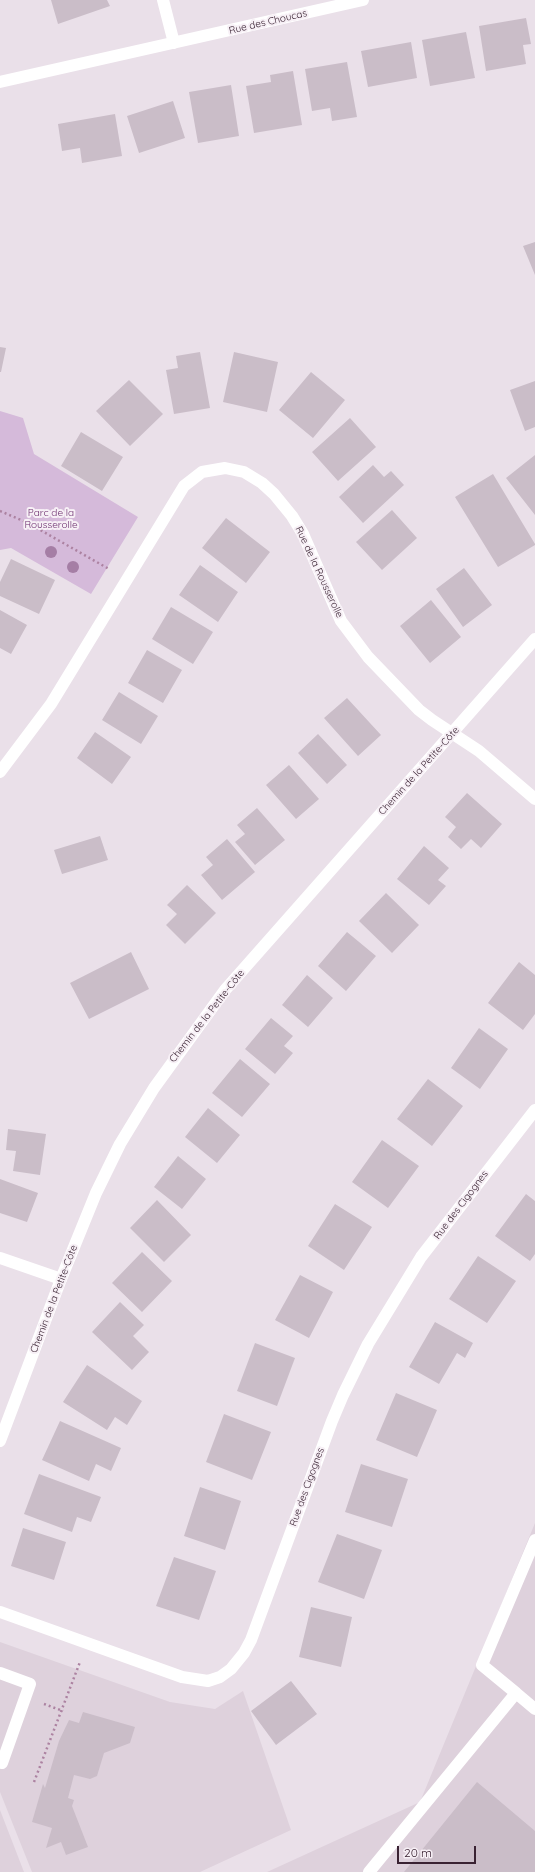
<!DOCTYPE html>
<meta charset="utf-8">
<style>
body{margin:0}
#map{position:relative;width:535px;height:1872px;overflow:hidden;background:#eae0e9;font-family:Quicksand,sans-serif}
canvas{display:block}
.scale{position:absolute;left:397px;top:1846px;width:79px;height:18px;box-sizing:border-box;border:2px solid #392232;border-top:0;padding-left:5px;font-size:12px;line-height:14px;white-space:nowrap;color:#392232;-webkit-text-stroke:3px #f7f0f6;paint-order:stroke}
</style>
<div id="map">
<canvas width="535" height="1872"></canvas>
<div class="scale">20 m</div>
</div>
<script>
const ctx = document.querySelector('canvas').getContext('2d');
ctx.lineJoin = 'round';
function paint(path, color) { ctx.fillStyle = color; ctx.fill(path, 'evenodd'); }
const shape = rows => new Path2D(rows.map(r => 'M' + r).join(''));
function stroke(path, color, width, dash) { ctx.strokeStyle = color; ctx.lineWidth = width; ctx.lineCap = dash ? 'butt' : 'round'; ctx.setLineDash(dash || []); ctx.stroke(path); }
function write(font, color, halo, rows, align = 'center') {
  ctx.font = font + ' Quicksand,sans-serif'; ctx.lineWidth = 4; ctx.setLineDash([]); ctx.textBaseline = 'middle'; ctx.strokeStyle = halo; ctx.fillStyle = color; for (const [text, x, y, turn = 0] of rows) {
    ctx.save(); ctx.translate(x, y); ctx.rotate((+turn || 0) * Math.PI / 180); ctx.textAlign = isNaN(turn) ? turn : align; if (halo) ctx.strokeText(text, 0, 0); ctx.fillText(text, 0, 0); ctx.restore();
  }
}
paint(shape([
 [535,1523,535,1872,267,1872,420,1802],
 [0,1642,170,1702,215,1709,243,1691,291,1830,200,1872,32,1872,0,1792],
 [0,1810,24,1872,0,1872]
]), '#ded1dc');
paint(shape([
 [0,411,23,418,34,454,138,517,91,594,11,548,0,550]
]), '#d5bada');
paint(shape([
 [51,0,107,0,110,6,58,24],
 [526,18,531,44,523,45,526,64,486,71,479,26],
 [466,32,475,78,430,86,422,40],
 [411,42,417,78,368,87,361,51],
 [347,62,357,117,332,121,330,108,312,111,305,69],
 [293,71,302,125,254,133,246,86,271,82,270,75],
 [231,85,239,136,198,143,189,92],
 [173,101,185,138,139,153,127,116],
 [115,114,122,156,82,163,80,148,62,151,58,124],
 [535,242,535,275,523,246],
 [0,347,6,348,1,372,0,372],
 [200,352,210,408,174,414,166,370,178,368,176,356],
 [234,352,278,362,267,412,223,402],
 [311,372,345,400,313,438,279,410],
 [129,380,163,414,130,446,96,411],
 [535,381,535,427,525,431,510,390],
 [350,418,376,447,338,481,312,452],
 [81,432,123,457,102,491,61,466],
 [535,455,535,515,506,478],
 [373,465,384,477,391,471,404,485,363,523,339,497],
 [493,474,535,544,535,545,498,567,455,497],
 [392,510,417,538,382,570,356,542],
 [226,518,270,552,246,583,202,548],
 [11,559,55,580,39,614,0,596,0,582],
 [200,565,238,592,218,622,179,595],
 [464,568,492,605,463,627,436,589],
 [431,600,461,637,430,663,400,626],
 [171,607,213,632,193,664,152,639],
 [0,610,27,625,11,654,0,648],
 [147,650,182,670,163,703,128,683],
 [119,692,158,716,141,744,102,720],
 [347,698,381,735,358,756,324,718],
 [95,732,131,757,112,784,77,758],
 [318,734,347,765,327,784,298,753],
 [289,765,319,799,296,819,266,785],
 [467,793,502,824,481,848,471,839,461,849,448,837,456,827,445,817],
 [257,808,285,840,255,865,235,842,245,834,237,825],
 [100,836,108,860,62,874,54,850],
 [227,839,255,872,222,900,201,875,213,865,206,857],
 [424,846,449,868,438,880,446,886,429,905,397,879],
 [187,885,216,913,185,944,166,925,177,914,167,905],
 [386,893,419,925,392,953,359,921],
 [347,932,376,956,346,991,318,966],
 [131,952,149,989,89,1019,70,983],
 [519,962,535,975,535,1014,523,1030,488,1003],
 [307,975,333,998,308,1027,282,1005],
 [271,1018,293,1036,284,1046,293,1053,275,1074,245,1049],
 [479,1028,508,1049,480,1089,451,1068],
 [240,1059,270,1084,242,1117,212,1093],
 [428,1079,463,1106,432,1146,397,1119],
 [208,1108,240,1135,217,1163,185,1137],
 [8,1129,46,1134,40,1175,13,1171,16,1151,6,1150],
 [382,1140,419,1166,388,1208,352,1182],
 [178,1156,206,1179,182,1209,154,1187],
 [0,1179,38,1193,27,1222,0,1213],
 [526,1194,535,1201,535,1254,530,1261,495,1236],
 [157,1200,191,1235,164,1262,130,1228],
 [335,1204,372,1227,344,1270,308,1246],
 [142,1252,172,1281,142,1312,112,1283],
 [478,1256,516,1281,487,1323,449,1299],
 [300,1275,333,1292,309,1338,275,1320],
 [120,1302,144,1325,133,1336,149,1352,132,1370,92,1332],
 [435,1322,473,1343,465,1358,457,1353,439,1384,409,1367],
 [255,1343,295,1358,277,1406,237,1391],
 [87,1365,142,1401,127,1425,115,1417,107,1430,63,1402],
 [396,1393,437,1410,417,1457,376,1440],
 [224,1414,271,1432,252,1480,206,1462],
 [60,1421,121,1448,111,1471,96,1464,89,1481,42,1460],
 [361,1464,408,1479,392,1527,345,1512],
 [39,1474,101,1497,91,1522,77,1517,72,1532,24,1514],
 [200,1487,241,1501,225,1550,184,1536],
 [23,1528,66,1542,54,1580,11,1566],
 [337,1534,382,1550,364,1599,318,1582],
 [174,1557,216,1571,199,1620,156,1606],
 [311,1607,352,1617,341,1667,299,1657],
 [291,1681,317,1714,276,1745,251,1711],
 [83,1712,135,1727,130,1743,104,1753,97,1776,90,1779,74,1775,68,1798,74,1800,72,1806,88,1847,66,1855,61,1842,46,1848,52,1828,32,1822,43,1784,45,1788,59,1741,69,1720,79,1723],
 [477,1782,535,1831,535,1872,404,1872]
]), '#cabdc8');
stroke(shape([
 [0,511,28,523,109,569],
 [44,1704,63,1711],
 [34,1782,80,1662]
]), '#ac82a1', 2.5, [2, 3]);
stroke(shape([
 [0,1673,30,1684,2,1763],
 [516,1693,482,1665,535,1540],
 [369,1872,516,1693,535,1709]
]), '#fff', 12);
stroke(shape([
 [163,0,174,43],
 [0,82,363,0],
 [0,772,51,704,184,486,202,472,225,468,244,472,262,483,274,494,292,516,303,534,341,621,368,657,419,710,432,720,479,751,535,799],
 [0,1258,61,1279],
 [0,1612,182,1677,208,1681,220,1677,231,1669,244,1653,251,1640,332,1421,343,1395,368,1344,421,1257,535,1110]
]), '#fff', 12);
stroke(shape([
 [0,1441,61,1279,96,1193,120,1144,154,1088,225,990,535,639]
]), '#fff', 12);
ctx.fillStyle = '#a57ea5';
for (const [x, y] of [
 [51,552],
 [73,567]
]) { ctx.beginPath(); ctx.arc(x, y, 6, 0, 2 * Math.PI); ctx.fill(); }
write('10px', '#392232', '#f7f0f6', [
 ["Rue des Choucas",268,22,-13],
 ["Rue de la Rousserolle",319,572,65],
 ["Chemin de la Petite-Côte",419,771,-48],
 ["Chemin de la Petite-Côte",207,1016,-52],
 ["Rue des Cigognes",461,1205,-53],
 ["Chemin de la Petite-Côte",54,1299,-69],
 ["Rue des Cigognes",307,1487,-70]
]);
write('10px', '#6c2e6e', '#f7f0f6', [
 ["Parc de la",51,513],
 ["Rousserolle",51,525]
]);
</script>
